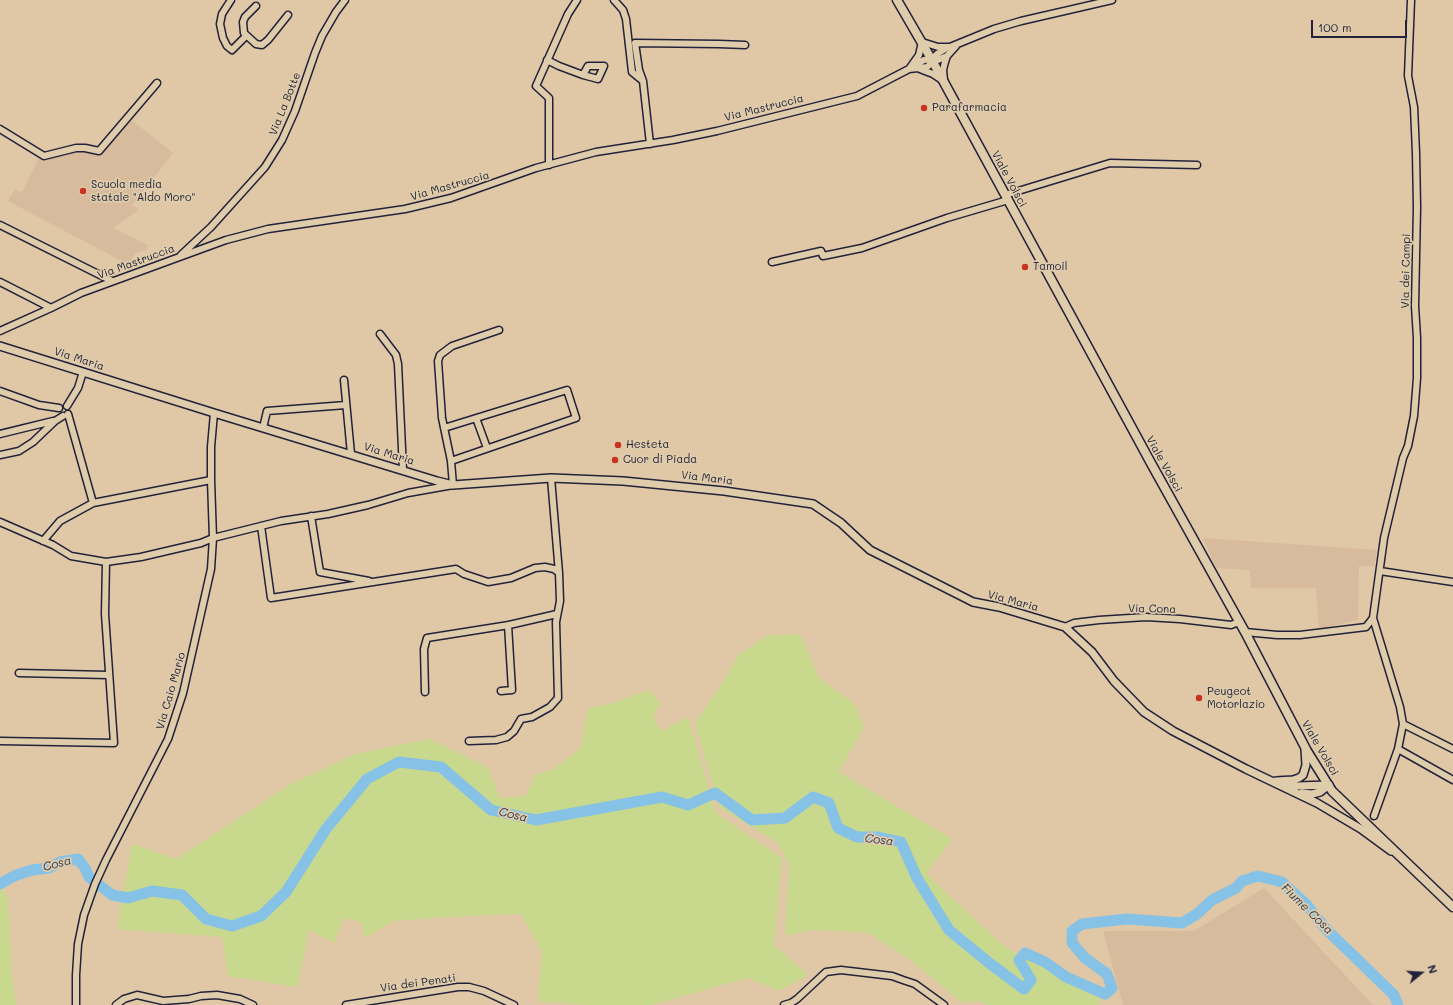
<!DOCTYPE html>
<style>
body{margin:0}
#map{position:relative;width:1453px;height:1005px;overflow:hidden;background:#e0c7a6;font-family:Mali,sans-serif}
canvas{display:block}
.north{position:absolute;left:1401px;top:953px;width:40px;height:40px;-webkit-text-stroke:3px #dfccaa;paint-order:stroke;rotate:72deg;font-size:11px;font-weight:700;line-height:16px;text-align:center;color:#22223b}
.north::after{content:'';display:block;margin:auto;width:14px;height:18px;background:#22223b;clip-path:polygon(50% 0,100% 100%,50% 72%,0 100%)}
.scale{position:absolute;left:1311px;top:20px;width:96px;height:18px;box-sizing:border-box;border:2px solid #22223b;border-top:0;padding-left:5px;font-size:12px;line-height:14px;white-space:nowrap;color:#22223b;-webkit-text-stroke:3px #dfccaa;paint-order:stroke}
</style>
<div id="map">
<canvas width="1453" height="1005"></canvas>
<div class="north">N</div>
<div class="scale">100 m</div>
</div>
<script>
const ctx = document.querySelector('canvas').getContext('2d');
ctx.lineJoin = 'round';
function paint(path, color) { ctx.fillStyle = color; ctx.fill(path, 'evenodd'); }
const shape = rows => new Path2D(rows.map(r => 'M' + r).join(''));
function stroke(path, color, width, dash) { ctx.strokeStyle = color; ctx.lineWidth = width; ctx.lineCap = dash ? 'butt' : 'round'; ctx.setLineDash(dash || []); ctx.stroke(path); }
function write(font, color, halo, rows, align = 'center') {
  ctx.font = font + ' Mali,sans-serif'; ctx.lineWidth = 3.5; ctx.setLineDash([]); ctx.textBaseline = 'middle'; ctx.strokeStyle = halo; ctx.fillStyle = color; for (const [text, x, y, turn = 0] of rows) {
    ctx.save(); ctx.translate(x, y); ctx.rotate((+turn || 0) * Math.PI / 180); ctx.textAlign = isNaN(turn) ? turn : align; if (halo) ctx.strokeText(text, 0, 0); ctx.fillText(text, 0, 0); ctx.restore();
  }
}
paint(shape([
 [130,119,173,153,132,205,139,210,113,228,148,245,146,250,135,253,129,265,8,201,15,189,22,192,39,158,63,152,86,150,102,153],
 [1203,538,1377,550,1374,566,1359,566,1358,620,1319,629,1316,588,1251,588,1250,570,1216,568],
 [1264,888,1373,1005,1123,1005,1103,931,1194,931]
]), '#d8ba9d');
paint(shape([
 [800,634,819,678,855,704,864,727,839,772,952,839,926,874,1004,946,1101,1000,1099,1005,986,1005,981,1001,961,1002,909,959,868,933,815,930,785,935,789,865,778,843,719,807,695,723,727,676,738,655,766,636],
 [649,690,660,703,653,717,661,731,688,717,716,813,782,858,774,945,808,975,779,991,747,978,652,1005,584,1005,538,1001,542,952,521,914,447,917,393,921,365,938,361,922,344,918,334,943,309,930,297,987,228,976,222,937,117,929,132,844,176,859,289,785,355,754,430,739,487,767,500,798,526,796,535,775,553,769,580,749,588,708,610,704],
 [0,882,8,901,12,978,16,1005,0,1005]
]), '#c8d98d');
stroke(shape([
 [0,884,14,876,32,870,49,868,60,862,78,859,85,868,89,877,112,895,128,898,152,891,182,895,206,919,232,926,261,916,286,892,326,829,367,779,399,762,441,767,491,810,536,820,662,797,688,805,715,793,752,820,785,818,813,797,829,803,838,828,857,837,878,837,901,842,917,878,949,930,988,962,1024,989,1031,980,1019,960,1025,953,1045,962,1066,977,1105,994,1112,988,1107,974,1085,958,1072,943,1072,931,1082,924,1127,919,1182,923,1197,914,1212,900,1236,888,1242,881,1258,876,1282,882,1306,904,1326,929,1394,995,1398,1005]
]), '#86c2e6', 11);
const minor = shape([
 [231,0,222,14,220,24,223,38,227,46,232,50,246,36],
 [614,0,623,10,626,19,632,72,643,81,650,144],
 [256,6,245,17,243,22,244,33,256,44,262,45,268,40,288,15],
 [547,60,559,66,583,75,588,66,604,66,598,79,583,75],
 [914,65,924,60,932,59,937,54,945,49],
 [909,69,927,67,933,62,947,56],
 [920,69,933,74,942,80],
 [944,80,943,70,945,62,947,56,956,46],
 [643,81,639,70,635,43,719,44,745,45],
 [0,129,44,156,76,148,85,148,99,151,157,83],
 [549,165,549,98,536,86,568,14,577,0],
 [1005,195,1110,163,1197,165],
 [0,225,112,281],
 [181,255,211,227,265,167,282,140,295,111,315,53,322,36,336,12,345,0],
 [772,262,821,251,823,256,862,248,947,218,1008,200],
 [0,282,51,308],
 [0,331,51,308,81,293,226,240,268,229,405,209,451,198,536,168,596,152,673,140,717,131,857,96,909,69,919,55,922,42,938,47,950,47,994,29,1021,21,1112,0],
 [380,334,396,355,398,364,403,470],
 [344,380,351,454],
 [0,391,39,405,59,408],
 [67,406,78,388,83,372],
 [68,414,93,503],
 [476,418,487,448],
 [263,428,267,411,346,405],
 [444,428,567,390,576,418,451,461],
 [0,434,53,421],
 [0,455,19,451,33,442,55,421,63,416],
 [551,478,559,573],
 [311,516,320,572,369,581],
 [0,522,53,545,71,556,106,562,141,557,201,543,213,538,281,521,328,514,368,505,408,493,453,485,451,461,442,418,438,361,440,355,452,346,499,330],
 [261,526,271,598,456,569,464,574,488,582,511,578,535,568,545,567,554,569,559,573,560,601,556,622,558,698,550,707,532,717,521,719,514,731,507,737,496,740,469,741],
 [43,541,60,521,93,503,211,480],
 [1380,571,1453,582],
 [1373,618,1400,707,1403,724,1398,749,1374,816],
 [1065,627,1074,623,1099,620,1146,617,1180,619,1231,625,1239,622],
 [1245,632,1277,635,1300,635,1366,627,1373,618,1384,538,1403,458,1408,446,1414,416,1417,378,1417,338,1415,306,1417,207,1416,153,1414,107,1408,76,1411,0],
 [19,673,108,675],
 [501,691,512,690,508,625],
 [425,692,424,649,427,638,509,625,557,614],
 [1403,724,1453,749],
 [0,741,114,743,105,614,106,562],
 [1398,749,1453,780],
 [76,1005,76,975,78,944,84,915,95,884,106,860,168,739,183,693,211,569,213,538,211,480,211,447,214,413],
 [116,1005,124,999,137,995,163,1001,189,999,201,996,217,995,240,999,253,1005],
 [346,1005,458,987,469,987,484,991,514,1005],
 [784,1005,791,1003,797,999,826,972,841,970,892,976,903,980,915,984,944,1005]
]);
const tertiary = shape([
 [0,346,214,413,437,481,453,485,551,478,623,481,724,491,813,504,841,523,870,550,973,602,999,607,1065,627,1092,652,1114,681,1144,712,1173,731,1246,769,1317,803,1361,829,1391,851],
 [1276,781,1293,780,1299,778,1303,775,1306,765,1305,749],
 [1285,784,1297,786,1329,785],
 [1302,793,1312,794,1320,792,1329,785]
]);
const secondary = shape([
 [897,0,933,62,1152,465,1245,632,1307,751,1332,791,1453,907]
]);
stroke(minor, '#22223b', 9);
stroke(tertiary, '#22223b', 10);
stroke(secondary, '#22223b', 11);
stroke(minor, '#dfccaa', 6);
stroke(tertiary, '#dfccaa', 7);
stroke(secondary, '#dfccaa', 8);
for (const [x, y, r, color] of [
 [924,108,4,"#c8321e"],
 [83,191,4,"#c8321e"],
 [1025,267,4,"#c8321e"],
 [618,445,4,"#c8321e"],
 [615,460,4,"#c8321e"],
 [1199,698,4,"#c8321e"]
]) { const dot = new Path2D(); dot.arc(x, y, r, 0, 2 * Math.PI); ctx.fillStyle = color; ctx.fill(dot); stroke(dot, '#dfccaa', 1.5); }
write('11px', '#22223b', '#dfccaa', [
 ["Via La Botte",285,104,-68],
 ["Via Mastruccia",764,108,-14],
 ["Viale Volsci",1009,179,62],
 ["Via Mastruccia",450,186,-16],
 ["Via Mastruccia",136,262,-20],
 ["Via dei Campi",1406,271,-89],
 ["Via Maria",79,359,18],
 ["Via Maria",389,454,17],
 ["Viale Volsci",1164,464,61],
 ["Via Maria",707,478,7],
 ["Via Maria",1013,601,15],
 ["Via Cona",1152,609,1],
 ["Via Caio Mario",171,691,-74],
 ["Viale Volsci",1320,748,60],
 ["Via dei Penati",418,983,-8]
]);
write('11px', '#22223b', '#dfccaa', [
 ["Parafarmacia",932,108],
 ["Scuola media",91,185],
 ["statale \"Aldo Moro\"",91,198],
 ["Tamoil",1033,267],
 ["Hesteta",626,445],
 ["Cuor di Piada",623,460],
 ["Peugeot",1207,692],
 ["Motorlazio",1207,705]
], 'left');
write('italic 12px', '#313a55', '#dfccaa', [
 ["Cosa",513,815,13],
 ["Cosa",879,840,7],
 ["Cosa",57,864,-15],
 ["Fiume Cosa",1307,909,44]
]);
</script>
